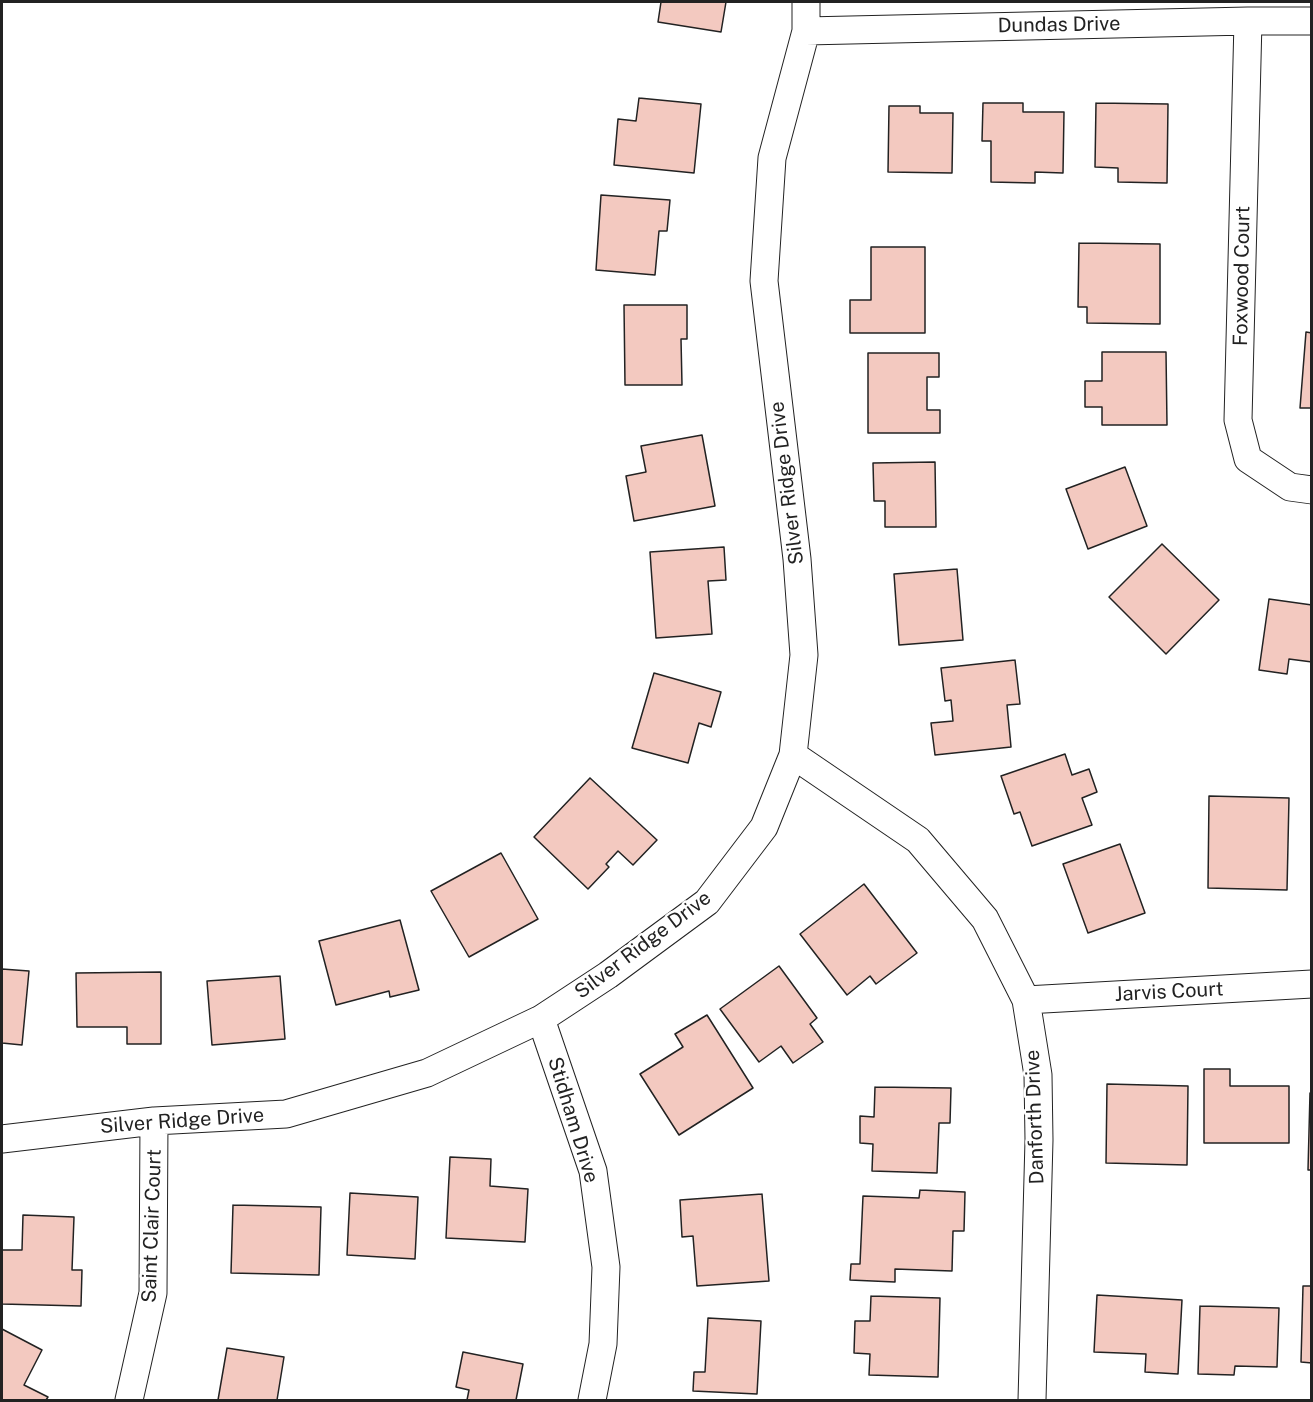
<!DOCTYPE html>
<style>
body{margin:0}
#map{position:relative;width:1313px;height:1402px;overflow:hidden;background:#fff;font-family:"Public Sans",sans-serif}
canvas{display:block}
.frame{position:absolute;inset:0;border:3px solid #222;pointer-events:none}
</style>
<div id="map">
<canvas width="1313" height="1402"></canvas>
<div class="frame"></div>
</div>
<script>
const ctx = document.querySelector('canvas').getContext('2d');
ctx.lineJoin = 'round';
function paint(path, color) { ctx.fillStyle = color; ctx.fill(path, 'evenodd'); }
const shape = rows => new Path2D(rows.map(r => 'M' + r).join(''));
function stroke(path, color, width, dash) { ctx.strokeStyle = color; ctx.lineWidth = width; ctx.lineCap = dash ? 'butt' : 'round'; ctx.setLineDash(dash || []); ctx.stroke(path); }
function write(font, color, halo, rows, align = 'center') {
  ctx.font = font + ' "Public Sans",sans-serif'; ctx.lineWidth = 4.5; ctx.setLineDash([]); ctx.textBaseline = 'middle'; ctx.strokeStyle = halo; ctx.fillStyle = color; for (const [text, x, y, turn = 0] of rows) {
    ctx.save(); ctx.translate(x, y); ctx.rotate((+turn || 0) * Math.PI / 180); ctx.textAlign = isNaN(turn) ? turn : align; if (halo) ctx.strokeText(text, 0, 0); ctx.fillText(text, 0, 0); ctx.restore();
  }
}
const building = shape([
 [661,2,726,2,721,32,658,22,661,2],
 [639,98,701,104,694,173,614,165,618,119,636,121,639,98],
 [983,103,1023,103,1023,112,1064,112,1063,173,1035,172,1035,183,991,182,991,141,982,141,983,103],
 [1096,103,1168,104,1167,183,1118,182,1118,168,1095,167,1096,103],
 [889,106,920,106,920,113,953,113,952,173,888,172,889,106],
 [601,195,670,200,667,231,659,231,655,275,596,270,601,195],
 [1079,243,1160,244,1160,324,1087,323,1087,307,1078,307,1079,243],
 [871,247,925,247,925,333,850,333,850,300,871,300,871,247],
 [624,305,687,305,687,339,681,339,682,385,625,385,624,305],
 [1306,332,1312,333,1312,408,1300,408,1306,332],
 [1102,352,1166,352,1167,425,1102,425,1102,407,1085,407,1085,381,1102,381,1102,352],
 [868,353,939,353,939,377,927,377,927,410,940,410,940,433,868,433,868,353],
 [702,435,715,506,634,521,626,476,646,472,641,446,702,435],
 [935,462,936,527,885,527,885,501,874,501,873,463,935,462],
 [1125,467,1147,526,1088,549,1066,489,1125,467],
 [1162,544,1219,600,1166,654,1109,597,1162,544],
 [724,547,726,580,708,581,712,634,656,638,650,552,724,547],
 [957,569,963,640,899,645,894,574,957,569],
 [1269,599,1312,605,1312,662,1289,659,1287,674,1259,670,1269,599],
 [1015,660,1020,704,1007,705,1011,747,935,755,931,723,953,721,951,700,945,701,941,668,1015,660],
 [654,673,721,692,711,727,699,723,688,763,632,748,654,673],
 [1065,754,1072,775,1089,769,1097,792,1082,798,1092,825,1032,846,1020,812,1014,814,1001,776,1065,754],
 [590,778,657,840,633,865,618,851,606,864,609,867,588,889,534,837,590,778],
 [1209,796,1289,798,1287,890,1208,888,1209,796],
 [1120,844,1145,913,1088,933,1063,864,1120,844],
 [501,853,538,919,469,957,431,891,501,853],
 [864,884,917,953,876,984,870,976,847,995,800,934,864,884],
 [400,920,419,990,390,997,389,991,336,1005,319,941,400,920],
 [779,966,817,1018,810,1024,823,1042,793,1063,781,1046,759,1062,720,1009,779,966],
 [2,969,29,971,22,1045,2,1043,2,969],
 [161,972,161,1044,127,1044,127,1027,77,1027,76,973,161,972],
 [280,976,285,1039,212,1045,207,981,280,976],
 [707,1015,753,1088,679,1135,640,1074,683,1047,675,1034,707,1015],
 [1204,1069,1230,1069,1230,1086,1289,1086,1289,1143,1204,1143,1204,1069],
 [1107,1084,1188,1086,1187,1165,1106,1163,1107,1084],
 [875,1087,951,1088,950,1123,939,1123,937,1173,872,1171,873,1144,860,1143,860,1116,874,1117,875,1087],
 [1310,1093,1312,1093,1312,1170,1308,1170,1310,1093],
 [450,1157,491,1159,490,1186,528,1189,525,1242,446,1238,450,1157],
 [920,1190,965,1192,964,1231,953,1231,952,1271,895,1269,895,1282,850,1280,851,1264,860,1264,863,1196,919,1198,920,1190],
 [350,1193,418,1197,415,1259,347,1255,350,1193],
 [762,1194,769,1281,697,1286,693,1236,682,1237,680,1200,762,1194],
 [233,1205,321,1207,319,1275,231,1273,233,1205],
 [23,1215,74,1217,72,1270,82,1270,81,1306,2,1304,2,1250,22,1250,23,1215],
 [1303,1286,1312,1286,1312,1363,1301,1362,1303,1286],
 [1097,1295,1182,1300,1178,1374,1145,1372,1146,1354,1094,1352,1097,1295],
 [871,1296,940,1298,938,1377,869,1375,870,1354,854,1353,855,1321,870,1321,871,1296],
 [1200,1306,1279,1308,1277,1367,1235,1366,1234,1375,1198,1374,1200,1306],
 [708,1318,761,1321,757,1394,693,1391,694,1372,705,1372,708,1318],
 [2,1329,42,1350,24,1385,48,1397,46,1400,2,1400,2,1329],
 [227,1348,284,1357,277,1400,218,1400,227,1348],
 [463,1352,523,1364,516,1400,467,1400,469,1390,456,1387,463,1352]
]);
paint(building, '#f3c9c0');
stroke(building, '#222', 1.5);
const minor = shape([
 [1248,21,1238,420,1248,459,1290,487,1312,490],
 [806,31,1248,21,1312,21],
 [793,755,918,840,985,919,1026,1000,1038,1075,1039,1140,1032,1400],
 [1026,1000,1312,984],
 [541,1019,593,1171,606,1267,603,1344,592,1400],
 [2,1139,154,1121,286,1114,427,1073,541,1019,608,975,707,902,764,827,793,755,804,655,797,559,764,281,772,158,806,31,806,2],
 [129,1400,153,1293,154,1121]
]);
stroke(minor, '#222', 29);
stroke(minor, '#fff', 27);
write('20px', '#222', '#fff', [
 ["Dundas Drive",1059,25,-1],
 ["Foxwood Court",1242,276,-89],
 ["Silver Ridge Drive",787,483,-97],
 ["Silver Ridge Drive",643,945,-37],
 ["Jarvis Court",1169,992,-3],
 ["Danforth Drive",1035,1117,-92],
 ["Stidham Drive",573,1120,73],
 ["Silver Ridge Drive",182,1121,-4],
 ["Saint Clair Court",152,1226,-88]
]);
</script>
